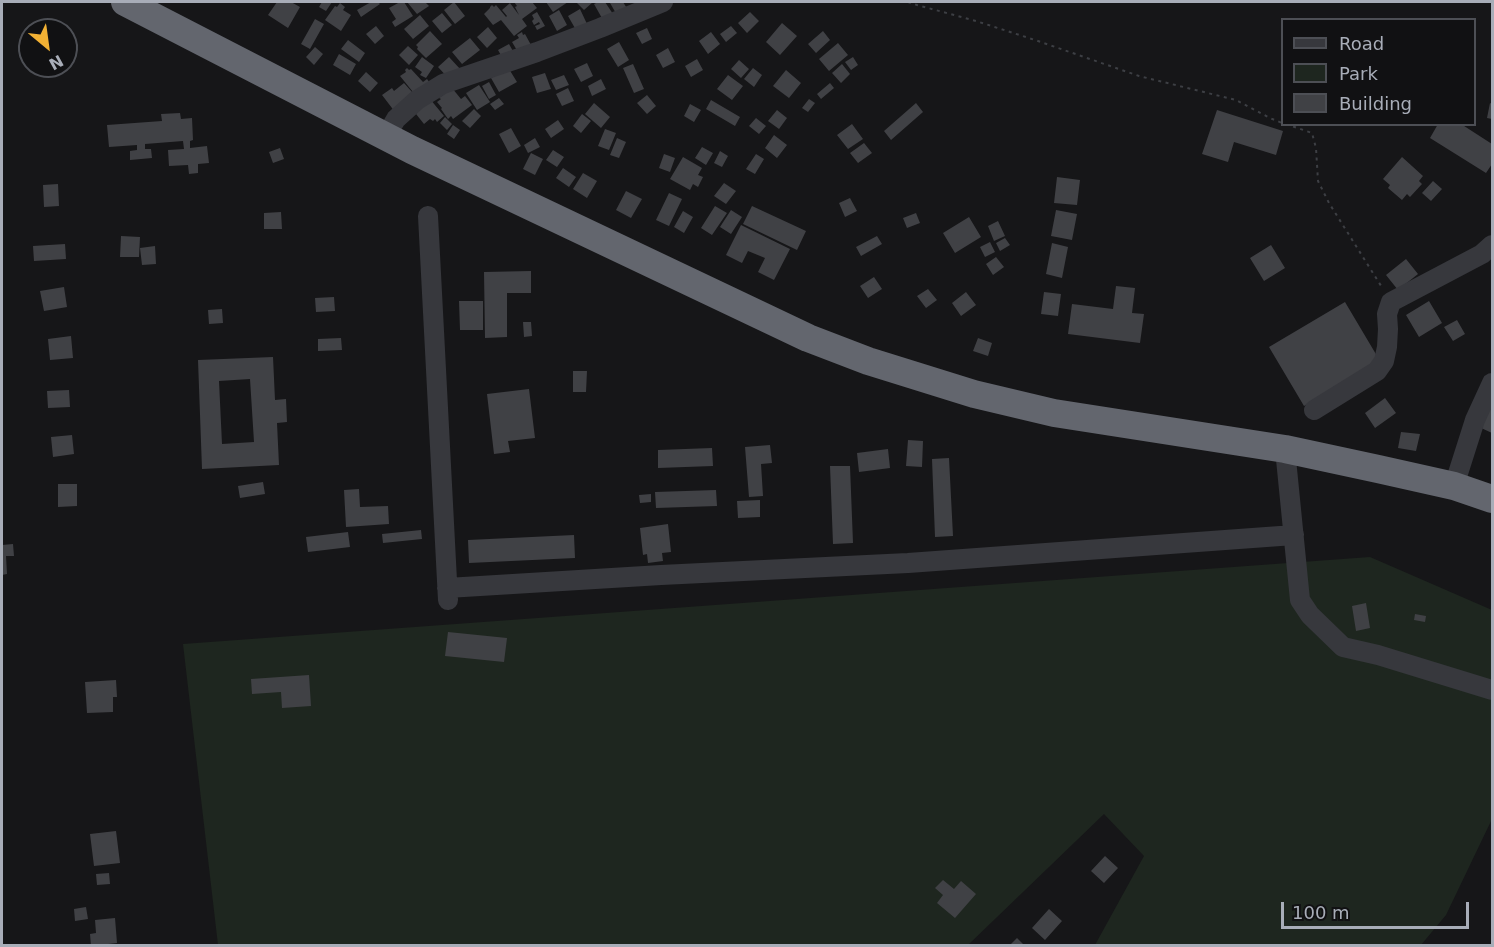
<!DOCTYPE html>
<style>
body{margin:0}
#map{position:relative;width:1494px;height:947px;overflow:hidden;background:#161618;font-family:"DejaVu Sans",sans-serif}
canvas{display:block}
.frame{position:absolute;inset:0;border:3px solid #a8adb8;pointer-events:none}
.legend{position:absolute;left:1281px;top:18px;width:195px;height:108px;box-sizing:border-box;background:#111113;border:2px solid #4d4f55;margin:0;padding:8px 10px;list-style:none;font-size:18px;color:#a8adb8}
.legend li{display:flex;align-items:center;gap:12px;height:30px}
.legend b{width:30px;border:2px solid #4d4f55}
.north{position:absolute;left:18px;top:18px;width:60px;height:60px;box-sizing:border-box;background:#111113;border:2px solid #4d4f55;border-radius:50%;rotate:151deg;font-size:16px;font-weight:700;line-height:24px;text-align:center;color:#a8adb8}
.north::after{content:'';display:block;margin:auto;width:21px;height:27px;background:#f2b134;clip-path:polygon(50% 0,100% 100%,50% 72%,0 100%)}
.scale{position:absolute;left:1281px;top:902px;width:188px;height:27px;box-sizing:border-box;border:3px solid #a8adb8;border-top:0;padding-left:8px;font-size:18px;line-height:21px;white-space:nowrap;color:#a8adb8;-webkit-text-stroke:4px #111113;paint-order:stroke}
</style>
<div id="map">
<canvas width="1494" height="947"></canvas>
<div class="frame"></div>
<ul class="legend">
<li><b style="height:8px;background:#37383d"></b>Road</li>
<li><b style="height:16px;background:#1e261f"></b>Park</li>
<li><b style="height:16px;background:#404145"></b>Building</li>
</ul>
<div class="north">N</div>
<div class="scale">100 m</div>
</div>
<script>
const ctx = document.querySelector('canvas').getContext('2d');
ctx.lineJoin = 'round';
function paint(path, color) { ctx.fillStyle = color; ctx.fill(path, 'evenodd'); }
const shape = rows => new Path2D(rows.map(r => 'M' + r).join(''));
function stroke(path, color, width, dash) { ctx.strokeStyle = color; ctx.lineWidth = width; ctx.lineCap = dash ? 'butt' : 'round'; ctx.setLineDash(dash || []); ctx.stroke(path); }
paint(shape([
 [1370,557,1492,610,1492,819,1446,915,1421,945,1095,945,1144,856,1104,814,968,945,218,945,183,644]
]), '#1e261f');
paint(shape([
 [277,2,291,2,300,7,288,28,268,15],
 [322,2,332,2,326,11,319,7],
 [371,2,378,2,380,4,361,17,357,10],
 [400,2,404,2,413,16,395,27,392,22,396,19,389,8],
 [407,2,425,2,429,6,417,14],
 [454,2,465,16,455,24,444,10],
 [514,2,532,2,537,8,522,19,527,26,514,36,501,20,493,25,484,14,490,8,490,7,492,5,494,7,496,5,506,17,507,16,502,10,510,3,519,15,515,7,517,6],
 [546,2,568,2,553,12],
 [576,2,593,2,584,10],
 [598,2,605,2,613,14,603,20,594,4],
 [612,2,623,2,628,10,617,15,610,3],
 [340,3,345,7,343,10,351,15,341,31,325,20,335,6,337,7],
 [580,9,587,24,576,30,568,16],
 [559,10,567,25,557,31,549,16],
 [537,12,545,26,537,30,535,26,540,24,539,22,534,25,532,21,534,19,532,15],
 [750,12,759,21,747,33,738,23],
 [442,13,452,25,442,33,432,21],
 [420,15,429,26,413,39,404,29],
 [315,19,324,24,310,49,301,44],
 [782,23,797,36,780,55,766,42],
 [376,26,384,36,375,44,366,34],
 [731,26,737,33,726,42,720,34],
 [488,27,497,38,487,48,477,37],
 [647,28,652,39,642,44,636,33],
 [430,31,442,44,426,58,417,49,418,47,416,45],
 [823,31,830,40,816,53,808,44],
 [522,32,523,35,525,34,531,45,518,52,512,42,519,38,517,35],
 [711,32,720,44,708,54,699,41],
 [470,38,480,50,462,64,452,52],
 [348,40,365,53,359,62,341,49],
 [619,42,629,60,618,67,607,49],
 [838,43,848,55,829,71,819,59],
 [509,44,514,53,503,59,498,50],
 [408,46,418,55,409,65,399,55],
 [315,47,323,54,314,65,306,57],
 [668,48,675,62,663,68,656,55],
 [339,54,356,64,350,75,333,65],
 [422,57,434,66,426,78,420,75,422,72,415,67],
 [449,57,461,70,450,80,438,67],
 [853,57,858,65,851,70,845,62],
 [697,59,703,70,691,77,685,66],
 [739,60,749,69,741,78,731,69],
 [587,63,593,76,581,82,574,69],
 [633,64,644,89,634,93,623,68],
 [842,64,850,74,841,83,832,73],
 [407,68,409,70,411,69,423,82,427,79,430,83,417,97,400,76,406,72,405,70],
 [753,68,762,75,754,87,744,79],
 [509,69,517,82,499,92,491,78],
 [786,70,801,83,789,98,773,86],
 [366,72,378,83,370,92,358,81],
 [545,73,551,89,537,93,532,77],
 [564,75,569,85,556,90,551,80],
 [728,75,743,86,732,100,717,89],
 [601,79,606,89,592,96,588,86],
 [489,82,496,95,489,99,482,86],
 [404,83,412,92,395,112,382,95,392,88,394,91],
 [830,83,834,88,821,99,817,94],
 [479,85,490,102,477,110,466,93],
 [452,88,461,99,465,96,472,105,453,119,451,116,448,119,441,109,442,108,437,102,441,99,439,98],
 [568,88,574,101,562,106,556,94],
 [647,95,656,106,647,114,637,103],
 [499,98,504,104,495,110,490,104],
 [430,99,444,116,437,122,435,119,433,121,430,119,424,124,416,114],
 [809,99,815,103,808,112,802,108],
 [711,100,740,117,735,126,706,109],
 [594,103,610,117,601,128,585,114],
 [916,103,923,112,891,140,884,131],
 [1490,103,1492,104,1492,119,1487,118],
 [690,104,701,110,694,122,684,116],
 [474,109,481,116,470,128,462,121],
 [777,110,787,118,779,129,768,121],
 [1217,110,1283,131,1276,155,1234,142,1228,162,1202,154],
 [180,113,181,119,192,118,193,140,190,141,190,148,207,146,209,163,198,164,198,173,189,174,188,165,169,166,168,150,184,149,183,141,145,144,145,149,151,149,152,158,130,160,130,151,137,150,137,145,109,147,107,125,162,121,161,114],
 [582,114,591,121,581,133,573,126],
 [445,117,452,124,447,130,440,123],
 [756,118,766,126,759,134,749,126],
 [558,120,564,129,551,138,545,129],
 [852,124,863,139,848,149,837,135],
 [1438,124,1461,124,1492,144,1492,164,1486,173,1430,138],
 [453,125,460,130,454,139,447,134],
 [511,128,521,146,509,153,499,134],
 [605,129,616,133,609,150,598,146],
 [774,135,787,145,777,158,765,148],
 [535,138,540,147,528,153,524,145],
 [617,138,626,142,619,158,610,155],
 [864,143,872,153,858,163,850,153],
 [702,147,713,153,706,165,695,158],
 [280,148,284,159,273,163,269,152],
 [553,150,564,157,557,167,546,160],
 [720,151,728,156,722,167,714,163],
 [531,153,543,159,535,175,523,169],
 [664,154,675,158,670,172,659,168],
 [756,154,764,159,755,174,746,169],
 [683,157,702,168,698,175,703,177,698,187,693,184,690,190,670,179],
 [1402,157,1423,176,1419,181,1422,184,1410,197,1407,194,1402,200,1388,188,1390,185,1383,179],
 [563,168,576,177,569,187,556,178],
 [583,173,597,181,587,198,573,189],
 [1057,177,1080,180,1077,205,1054,203],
 [1433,181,1442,189,1431,201,1422,193],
 [724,183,736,191,726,204,714,196],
 [58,184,59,206,44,207,43,185],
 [626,191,642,199,631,218,616,210],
 [669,193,682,199,669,226,656,220],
 [850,198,857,211,845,217,839,203],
 [715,206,727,213,712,235,701,228],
 [752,206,806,231,797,250,743,224],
 [731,210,742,217,731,234,720,227],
 [1056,210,1077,214,1072,240,1051,236],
 [683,211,693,217,684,233,674,227],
 [281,212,282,229,264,229,264,213],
 [916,213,920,223,907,228,903,218],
 [969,217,981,237,955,253,943,233],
 [998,221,1005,236,994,241,988,226],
 [741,225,790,249,774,280,758,272,765,258,748,251,742,263,726,255],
 [121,236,140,237,139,257,120,257],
 [877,236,882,244,861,256,856,247],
 [1005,238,1010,245,1000,251,996,243],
 [990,242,995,252,985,257,980,247],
 [1052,243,1068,247,1062,278,1046,274],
 [65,244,66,259,34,261,33,246],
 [1271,245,1285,268,1264,281,1250,258],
 [155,246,156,264,142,265,140,248],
 [996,257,1004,267,993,275,986,264],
 [1406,259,1418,274,1398,290,1386,275],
 [531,271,531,293,507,293,507,337,485,338,484,272],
 [874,277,882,289,868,298,860,286],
 [1116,286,1135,288,1132,313,1144,314,1140,343,1068,334,1072,304,1113,309],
 [64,287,67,307,44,311,40,291],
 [928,289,937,300,926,308,917,296],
 [966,292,976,305,961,316,952,303],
 [1044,292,1061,294,1058,316,1041,314],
 [334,297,335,311,316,312,315,298],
 [459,301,483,301,483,330,460,330],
 [1429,301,1442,323,1419,337,1406,315],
 [1345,302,1380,361,1304,406,1269,347],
 [222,309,223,323,209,324,208,310],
 [1457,320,1465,334,1453,341,1444,327],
 [523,322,531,322,532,336,524,337],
 [71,336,73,358,50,360,48,339],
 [341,338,342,350,318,351,318,339],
 [978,338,992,343,988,356,973,351],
 [273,357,275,400,286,399,287,422,277,423,279,465,202,469,198,360],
 [250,379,254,442,222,444,219,381],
 [573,371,587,371,586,392,573,392],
 [529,389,535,438,508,441,510,452,494,454,487,394],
 [69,390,70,407,48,408,47,391],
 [1385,398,1396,413,1375,428,1365,413],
 [1487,407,1492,410,1492,433,1479,427],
 [1401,432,1420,434,1416,451,1398,448],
 [72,435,74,454,53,457,51,437],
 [908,440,923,441,922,467,906,466],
 [770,445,772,463,761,464,763,496,749,497,745,447],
 [712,448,713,466,658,468,658,450],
 [888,449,890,468,859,472,857,453],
 [949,458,953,536,935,537,932,459],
 [830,466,850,466,853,543,833,544],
 [263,482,265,494,240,498,238,486],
 [58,484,77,484,77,506,58,507],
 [359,489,360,507,388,506,389,524,346,527,344,490],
 [716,490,717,506,656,508,655,492],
 [651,494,651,502,640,503,639,495],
 [760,500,760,517,738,518,737,501],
 [668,524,671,552,662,553,663,561,648,563,647,554,643,555,640,528],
 [421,530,422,539,383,543,382,534],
 [348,532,350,547,308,552,306,537],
 [574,535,575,558,469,563,468,540],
 [13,544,14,556,6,556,7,574,2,575,2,545],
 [1366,603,1370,628,1356,631,1352,606],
 [1415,614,1426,616,1425,622,1414,620],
 [448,632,507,638,504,662,445,656],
 [309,675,311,706,282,708,281,692,252,694,251,679],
 [116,680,117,697,113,697,113,712,87,713,85,682],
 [116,831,120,863,94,866,90,834],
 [1105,856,1118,868,1104,883,1091,871],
 [109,873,110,884,97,885,96,874],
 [943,880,954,889,961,881,976,894,955,918,937,903,943,895,935,888],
 [86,907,88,919,75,921,74,909],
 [1049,909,1062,921,1045,940,1032,928],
 [115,918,117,943,91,946,90,934,96,933,95,920],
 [1017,938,1025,946,1009,946]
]), '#404145');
stroke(shape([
 [908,2,917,5,976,21,1035,40,1139,76,1236,100,1270,118,1282,123],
 [1286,124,1312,133,1316,148,1318,181,1329,203,1383,289]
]), '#3d3f44', 2, [3, 4.5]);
stroke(shape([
 [386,136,396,119,417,100,443,84,537,52,600,28,663,2],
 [428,216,448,600],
 [1314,410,1377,371,1384,361,1387,347,1388,329,1387,314,1391,302,1482,254,1492,245],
 [1285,449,1300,600,1310,615,1343,647,1378,655,1492,690],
 [1454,486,1475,420,1492,383],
 [447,588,661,575,908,563,1294,535]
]), '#37383d', 20);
stroke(shape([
 [125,2,412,150,808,338,868,361,974,394,1054,413,1285,449,1378,469,1454,486,1492,499]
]), '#63666e', 28);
</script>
